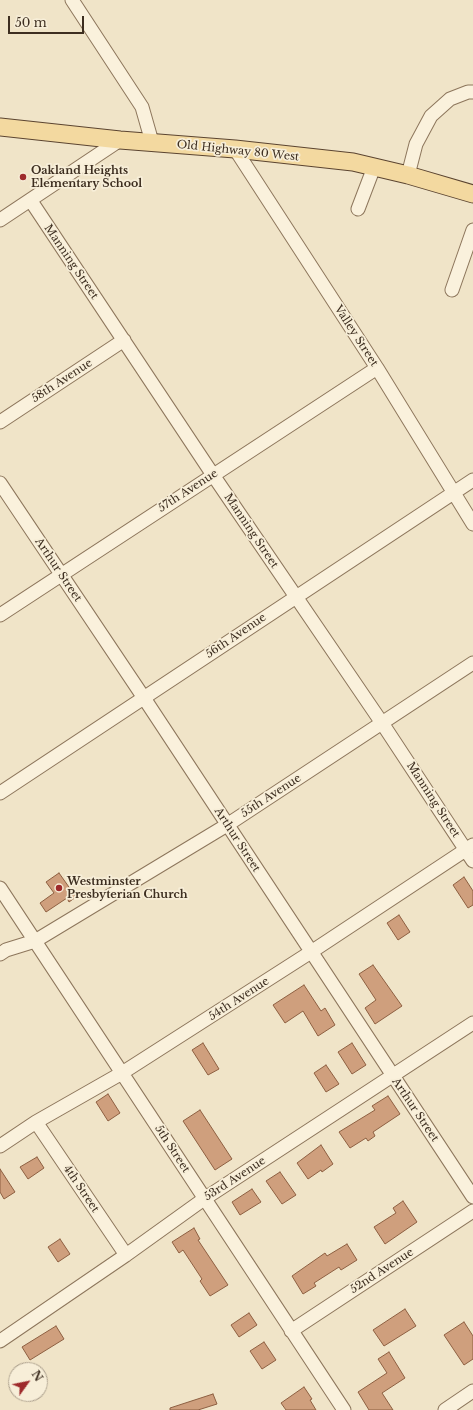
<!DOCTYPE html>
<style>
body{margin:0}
#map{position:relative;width:473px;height:1410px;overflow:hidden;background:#f0e4c8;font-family:"Libre Baskerville",serif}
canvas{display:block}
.north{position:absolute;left:8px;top:1362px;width:40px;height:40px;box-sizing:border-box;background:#f7eed8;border:1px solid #ada18e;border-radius:50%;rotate:57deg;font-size:11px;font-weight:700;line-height:16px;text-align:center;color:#3d2e20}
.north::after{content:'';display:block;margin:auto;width:14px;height:18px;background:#9e2a2b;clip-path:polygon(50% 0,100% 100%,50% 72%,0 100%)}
.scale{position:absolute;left:8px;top:16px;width:76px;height:18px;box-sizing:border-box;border:2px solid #3d2e20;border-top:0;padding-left:5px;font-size:12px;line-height:14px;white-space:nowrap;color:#3d2e20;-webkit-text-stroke:3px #f7eed8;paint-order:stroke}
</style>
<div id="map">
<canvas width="473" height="1410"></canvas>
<div class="north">N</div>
<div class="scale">50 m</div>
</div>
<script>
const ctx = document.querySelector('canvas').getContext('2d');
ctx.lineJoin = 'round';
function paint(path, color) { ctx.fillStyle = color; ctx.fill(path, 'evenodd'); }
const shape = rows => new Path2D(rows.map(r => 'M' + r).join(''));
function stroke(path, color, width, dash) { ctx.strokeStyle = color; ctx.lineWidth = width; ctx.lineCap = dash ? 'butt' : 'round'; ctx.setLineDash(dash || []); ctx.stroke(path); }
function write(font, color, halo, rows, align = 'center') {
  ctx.font = font + ' "Libre Baskerville",serif'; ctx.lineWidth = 3.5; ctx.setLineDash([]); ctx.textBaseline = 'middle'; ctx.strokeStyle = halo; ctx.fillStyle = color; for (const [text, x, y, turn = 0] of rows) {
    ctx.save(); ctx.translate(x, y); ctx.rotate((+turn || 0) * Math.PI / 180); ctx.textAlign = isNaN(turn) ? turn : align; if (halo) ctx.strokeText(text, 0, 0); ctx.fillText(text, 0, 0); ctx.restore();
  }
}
const building = shape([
 [59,873,76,897,69,902,67,898,46,912,40,903,54,893,46,882,59,873],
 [464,877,473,891,473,905,468,908,453,885,464,877],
 [399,915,410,932,398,940,387,923,399,915],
 [373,965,402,1006,375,1024,365,1008,376,1000,359,974,373,965],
 [304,985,321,1011,325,1008,335,1025,318,1036,303,1011,285,1023,273,1005,304,985],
 [203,1043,219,1069,208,1075,192,1050,203,1043],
 [352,1043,366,1065,352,1074,338,1052,352,1043],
 [326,1065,339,1084,326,1092,314,1073,326,1065],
 [108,1094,120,1113,108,1121,96,1102,108,1094],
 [388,1096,400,1114,373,1132,375,1136,368,1141,366,1138,350,1148,339,1132,375,1110,372,1106,388,1096],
 [200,1110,232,1159,215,1170,183,1121,200,1110],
 [321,1145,333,1164,322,1172,321,1170,308,1179,297,1163,321,1145],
 [37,1157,44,1168,28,1179,20,1167,37,1157],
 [0,1169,15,1192,4,1199,0,1192,0,1169],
 [280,1172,296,1195,282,1204,266,1181,280,1172],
 [252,1189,261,1202,240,1215,232,1202,252,1189],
 [403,1201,417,1222,385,1244,374,1227,396,1213,393,1208,403,1201],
 [194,1228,200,1239,198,1240,228,1285,210,1296,200,1281,202,1279,183,1250,179,1253,172,1242,194,1228],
 [60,1239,70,1254,58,1262,48,1247,60,1239],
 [347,1244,357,1260,341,1270,339,1267,314,1283,316,1286,303,1294,292,1276,325,1253,327,1256,347,1244],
 [405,1309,416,1326,384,1346,373,1330,405,1309],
 [249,1313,257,1325,239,1337,231,1325,249,1313],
 [464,1322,473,1336,473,1359,464,1365,444,1335,464,1322],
 [56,1326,64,1339,30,1360,22,1347,56,1326],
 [264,1342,276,1360,262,1369,250,1351,264,1342],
 [389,1352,405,1378,382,1393,393,1410,369,1410,358,1392,387,1373,378,1359,389,1352],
 [304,1387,312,1399,310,1400,316,1410,286,1410,281,1403,304,1387],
 [213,1394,217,1404,198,1410,170,1410,170,1408,213,1394]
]);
paint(building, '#cf9f7d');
stroke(building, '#8d5f41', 1);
const minor = shape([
 [72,0,142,107,152,142],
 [235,149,377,368,473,524],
 [408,175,416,144,431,116,450,99,468,92,473,92],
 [31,201,213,475,382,723,473,861],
 [358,209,374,167],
 [0,220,120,140],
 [452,290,473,230],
 [0,422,124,340],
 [0,483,144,698,473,1197],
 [0,615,377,368],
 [0,793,473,480],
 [0,888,344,1410],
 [0,954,6,950,35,941,227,825,473,663],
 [36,1122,126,1255],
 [0,1146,36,1122,122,1073,311,952,473,845],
 [291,1331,473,1211],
 [0,1341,126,1255,204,1199,473,1023],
 [445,1410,473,1391]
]);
const major = shape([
 [0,127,120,140,235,149,353,162,408,175,473,194]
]);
stroke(minor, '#8d765c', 15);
stroke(major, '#5b4430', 19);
stroke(minor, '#faf1dc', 13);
stroke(major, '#f3d9a0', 17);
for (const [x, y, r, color] of [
 [23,177,4,"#9e2a2b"],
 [59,888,4,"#9e2a2b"]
]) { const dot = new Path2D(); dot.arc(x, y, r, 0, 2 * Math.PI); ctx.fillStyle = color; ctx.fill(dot); stroke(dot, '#f7eed8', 1.5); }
write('11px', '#3d2e20', '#f7eed8', [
 ["Old Highway 80 West",238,151,6],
 ["Manning Street",71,262,56],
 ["Valley Street",356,336,57],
 ["58th Avenue",62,381,-33],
 ["57th Avenue",188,491,-33],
 ["Manning Street",251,531,56],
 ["Arthur Street",58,570,56],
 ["56th Avenue",236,636,-34],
 ["55th Avenue",271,796,-33],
 ["Manning Street",433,800,57],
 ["Arthur Street",237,840,57],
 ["54th Avenue",239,999,-33],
 ["Arthur Street",415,1110,56],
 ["5th Street",172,1149,57],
 ["53rd Avenue",235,1179,-33],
 ["4th Street",81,1189,56],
 ["52nd Avenue",382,1271,-33]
]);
write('bold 11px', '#3d2e20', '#f7eed8', [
 ["Oakland Heights",31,171],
 ["Elementary School",31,184],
 ["Westminster",67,882],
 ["Presbyterian Church",67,895]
], 'left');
</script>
